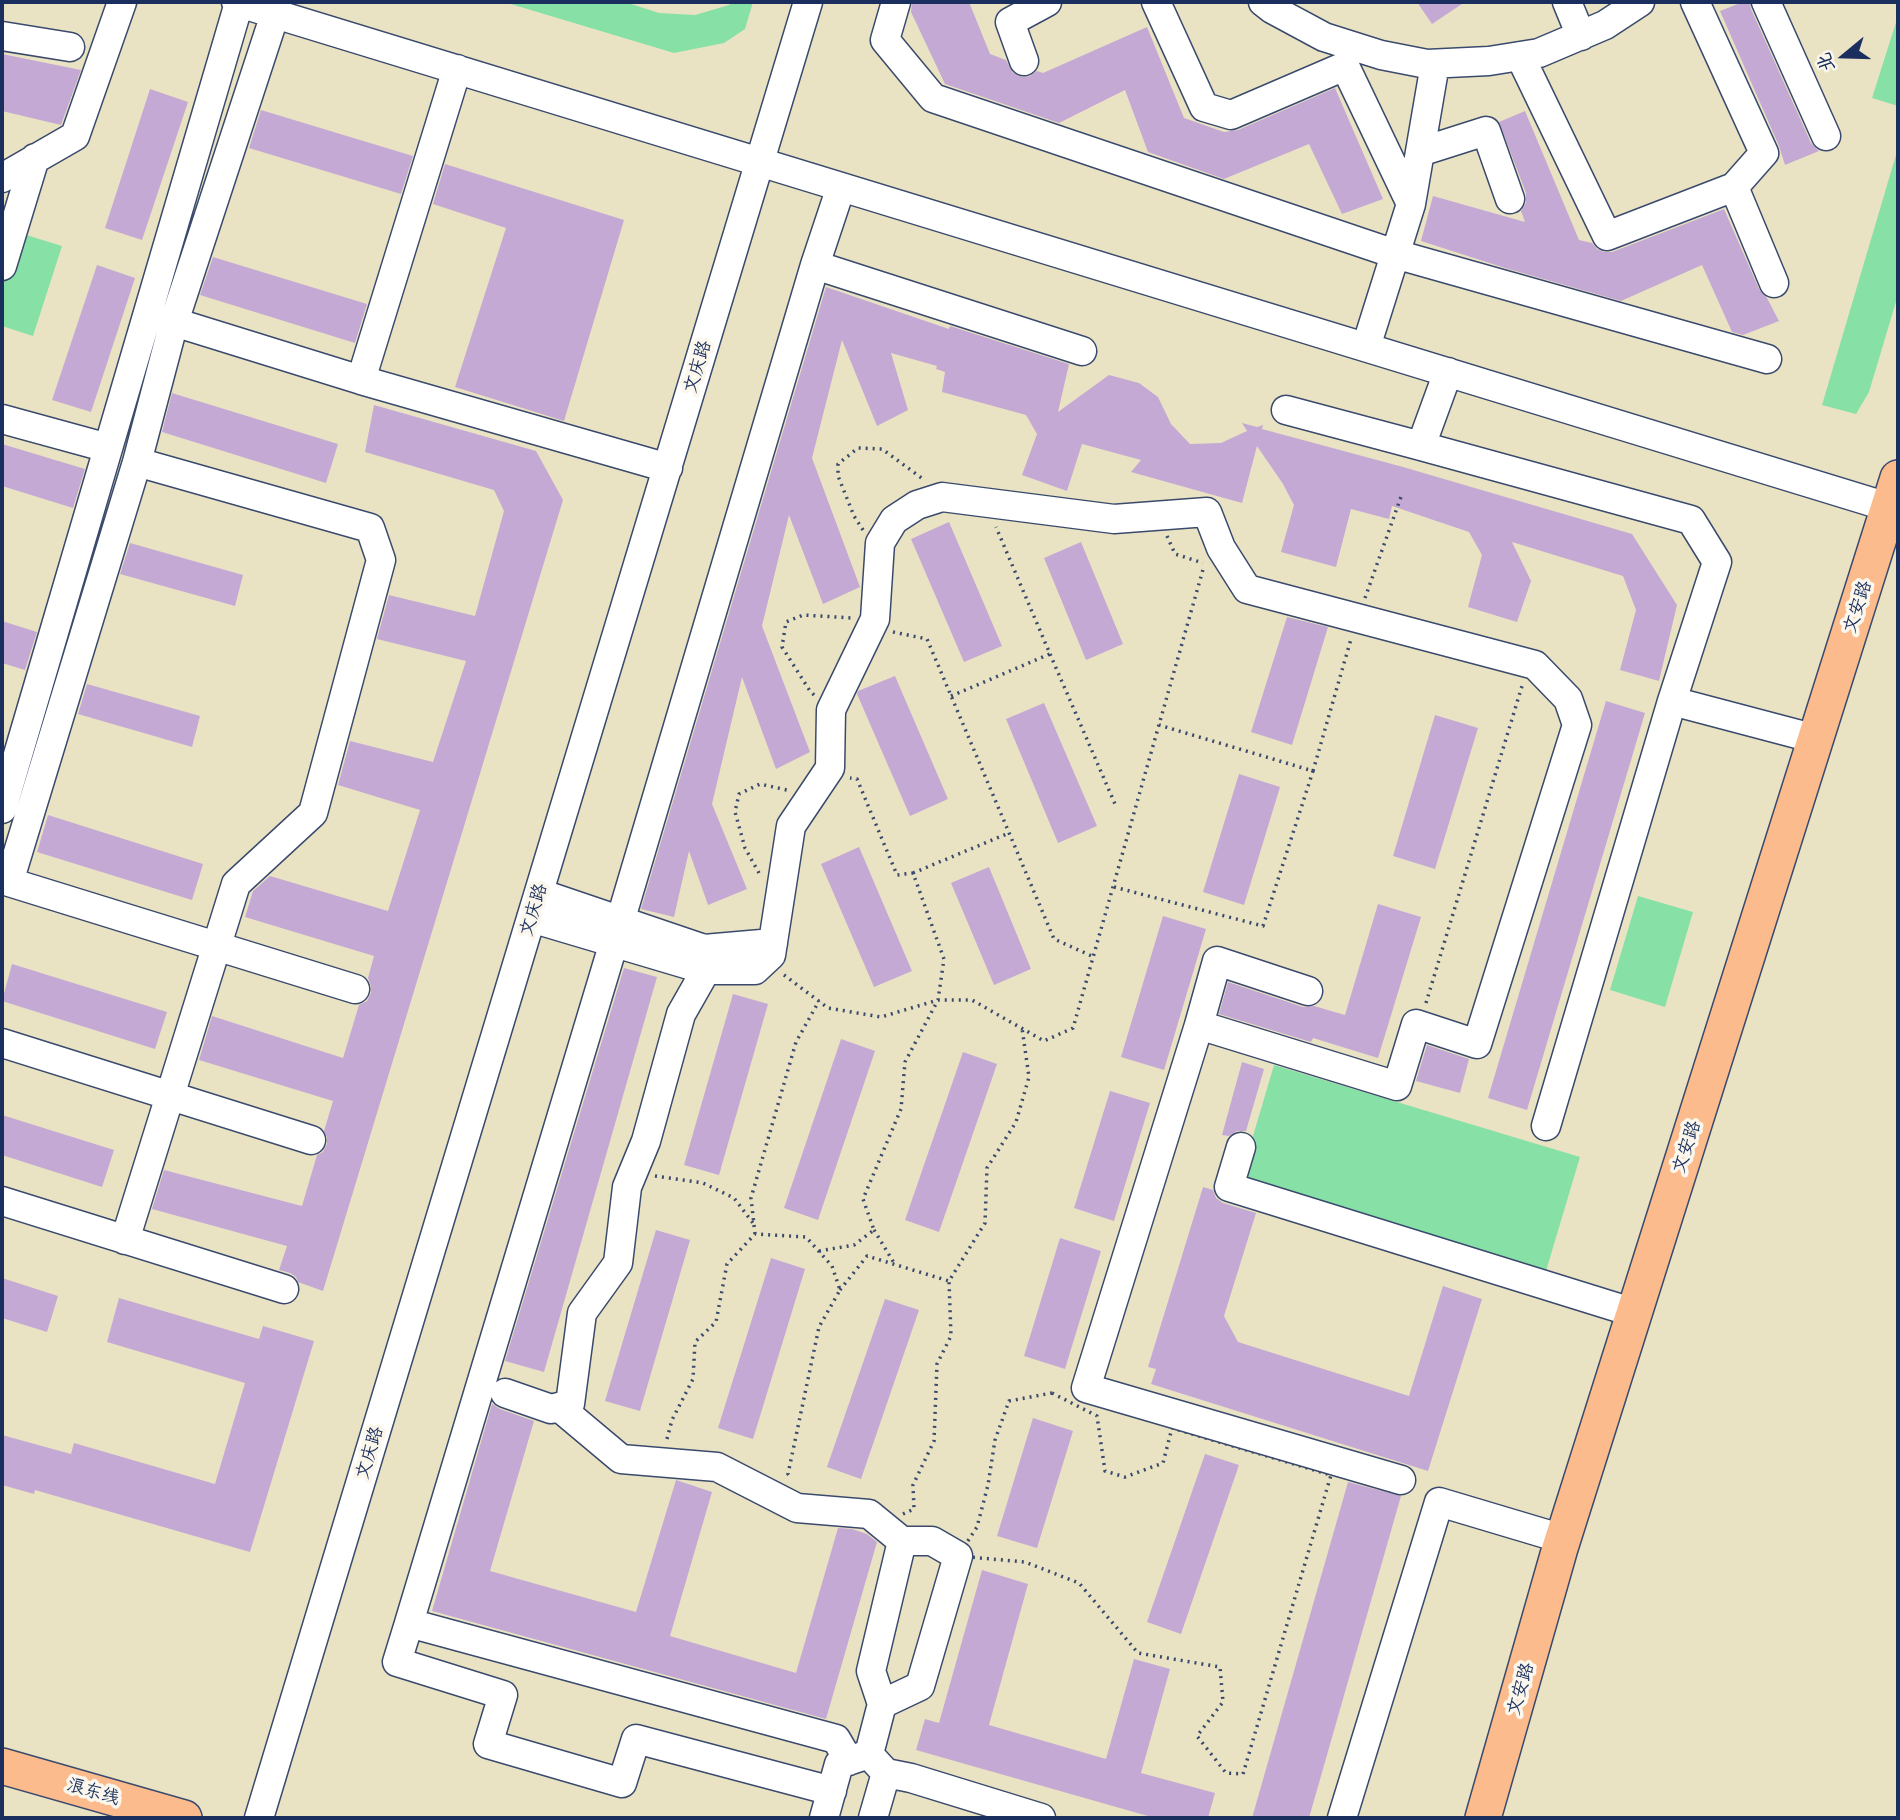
<!DOCTYPE html>
<meta charset="utf-8">
<style>
body{margin:0}
#map{position:relative;width:1900px;height:1820px;overflow:hidden;background:#eae3c3;font-family:"Playpen Sans","LXGW WenKai TC",sans-serif}
canvas{display:block}
.frame{position:absolute;inset:0;border:4px solid #1b2f5e;pointer-events:none}
.north{position:absolute;left:1809px;top:21px;width:70px;height:70px;-webkit-text-stroke:5px #fbf7ec;paint-order:stroke;rotate:251deg;font-size:19px;font-weight:700;line-height:28px;text-align:center;color:#1b2f5e}
.north::after{content:'';display:block;margin:auto;width:24px;height:32px;background:#1b2f5e;clip-path:polygon(50% 0,100% 100%,50% 72%,0 100%)}
</style>
<div id="map">
<canvas width="1900" height="1820"></canvas>
<div class="frame"></div>
<div class="north">北</div>
</div>
<script>
const ctx = document.querySelector('canvas').getContext('2d');
ctx.lineJoin = 'round';
function paint(path, color) { ctx.fillStyle = color; ctx.fill(path, 'evenodd'); }
const shape = rows => new Path2D(rows.map(r => 'M' + r).join(''));
function stroke(path, color, width, dash) { ctx.strokeStyle = color; ctx.lineWidth = width; ctx.lineCap = dash ? 'butt' : 'round'; ctx.setLineDash(dash || []); ctx.stroke(path); }
function write(font, color, halo, rows, align = 'center') {
  ctx.font = font + ' "Playpen Sans","LXGW WenKai TC",sans-serif'; ctx.lineWidth = 7; ctx.setLineDash([]); ctx.textBaseline = 'middle'; ctx.strokeStyle = halo; ctx.fillStyle = color; for (const [text, x, y, turn = 0] of rows) {
    ctx.save(); ctx.translate(x, y); ctx.rotate((+turn || 0) * Math.PI / 180); ctx.textAlign = isNaN(turn) ? turn : align; if (halo) ctx.strokeText(text, 0, 0); ctx.fillText(text, 0, 0); ctx.restore();
  }
}
paint(shape([
 [504,2,625,2,659,13,695,15,729,5,730,2,753,2,745,29,724,43,674,53],
 [1898,16,1898,106,1872,98],
 [1898,148,1898,295,1869,392,1856,414,1822,405],
 [20,233,62,246,33,336,2,326,2,289],
 [1638,896,1693,912,1665,1007,1610,990],
 [1274,1065,1580,1157,1546,1271,1240,1180]
]), '#87e1a7');
paint(shape([
 [912,2,969,2,990,54,1006,60,1013,73,1022,77,1030,76,1037,71,1043,73,1147,27,1184,118,1224,132,1238,130,1335,88,1383,199,1342,214,1309,144,1224,179,1148,152,1125,90,1059,123,945,84,911,12],
 [1417,2,1465,2,1432,24],
 [1743,2,1750,2,1751,9,1811,143,1819,151,1785,165,1779,146,1720,11],
 [2,54,81,70,61,125,2,111],
 [150,89,188,102,142,240,105,228],
 [261,110,413,156,401,194,249,148],
 [1525,111,1579,240,1592,243,1597,249,1604,252,1612,252,1724,209,1759,289,1767,298,1779,321,1743,335,1732,332,1702,265,1621,301,1505,268,1421,241,1433,196,1525,222,1521,211,1526,203,1526,193,1499,122],
 [445,164,624,220,564,421,455,387,506,228,433,204],
 [213,257,367,304,355,343,200,295],
 [97,265,135,278,91,412,52,400],
 [826,287,949,329,950,326,1069,364,1058,412,1109,375,1139,383,1158,397,1171,424,1190,444,1221,443,1247,431,1242,423,1257,427,1263,425,1262,429,1403,467,1632,534,1677,605,1659,681,1620,670,1636,610,1623,576,1512,542,1531,581,1517,622,1468,607,1482,555,1469,532,1392,506,1389,519,1351,509,1336,567,1281,552,1294,505,1283,484,1257,446,1242,503,1131,472,1141,460,1082,444,1067,491,1022,475,1037,434,1026,415,942,392,945,372,936,369,937,366,891,353,908,410,877,426,842,340,812,458,860,587,823,604,789,515,762,626,810,752,776,769,742,677,712,804,747,889,708,905,689,851,674,917,641,909],
 [172,393,338,444,326,483,162,432],
 [374,405,536,451,563,500,323,1291,298,1282,296,1277,290,1273,279,1270,287,1246,152,1209,164,1170,302,1206,317,1155,323,1152,327,1144,327,1137,324,1131,333,1101,199,1060,212,1016,343,1058,359,1005,367,1001,371,993,371,986,368,978,374,956,245,917,253,891,270,876,388,911,420,810,338,785,350,741,433,762,466,661,377,639,389,595,475,616,504,511,494,490,365,452],
 [2,444,85,469,73,508,2,486],
 [949,522,1002,646,964,662,911,539],
 [1081,542,1123,644,1086,660,1044,558],
 [130,543,243,575,235,606,120,574],
 [1287,617,1328,627,1292,745,1251,732],
 [2,621,37,632,25,670,2,663],
 [895,676,948,799,910,816,857,694,858,691],
 [87,684,200,716,192,747,78,714],
 [1606,701,1645,713,1527,1110,1488,1098],
 [1044,703,1097,826,1058,843,1006,719],
 [1435,715,1478,728,1435,869,1393,856],
 [1239,774,1280,787,1244,905,1203,892],
 [48,815,203,864,192,900,37,852],
 [859,847,912,971,874,987,821,864],
 [989,867,1031,969,994,985,951,883],
 [1378,904,1421,917,1378,1058,1313,1038,1311,1042,1219,1014,1228,982,1303,1007,1314,1006,1345,1015],
 [1163,916,1206,929,1164,1070,1121,1057],
 [12,964,167,1012,155,1049,2,1001],
 [624,968,657,977,544,1372,505,1361],
 [733,994,768,1004,719,1175,684,1165],
 [841,1039,875,1051,818,1220,784,1208],
 [1427,1045,1469,1059,1460,1093,1416,1081],
 [963,1052,997,1064,939,1232,905,1220],
 [1242,1062,1264,1069,1246,1131,1237,1131,1229,1136,1222,1135],
 [1110,1091,1150,1103,1114,1221,1074,1208],
 [2,1115,114,1150,102,1187,2,1155],
 [1203,1187,1213,1190,1216,1198,1223,1203,1256,1213,1224,1316,1238,1342,1409,1396,1443,1286,1482,1299,1428,1471,1151,1384,1156,1369,1148,1367],
 [656,1230,690,1240,640,1411,605,1401],
 [1060,1238,1101,1251,1065,1369,1024,1356],
 [771,1258,805,1269,753,1439,718,1428],
 [2,1278,58,1296,47,1332,2,1318],
 [119,1298,259,1339,263,1326,314,1341,250,1552,35,1490,34,1494,2,1485,2,1435,71,1454,74,1443,215,1484,245,1383,107,1342],
 [885,1299,919,1310,861,1479,827,1467],
 [492,1404,500,1409,534,1421,490,1571,636,1612,676,1480,712,1492,670,1636,796,1673,838,1528,852,1529,867,1534,877,1542,826,1719,432,1611],
 [1033,1418,1073,1431,1037,1548,997,1536],
 [1205,1454,1239,1465,1181,1634,1147,1622],
 [1348,1482,1401,1496,1309,1818,1252,1818],
 [982,1570,1028,1584,989,1725,1106,1759,1134,1659,1170,1669,1141,1773,1215,1793,1208,1818,1155,1818,916,1750,925,1719,939,1723]
]), '#c4a9d4');
const minor = shape([
 [236,2,1898,510],
 [896,2,885,40,933,98,1395,254,1767,359],
 [1156,2,1204,107,1231,115,1345,66,1411,204,1366,347],
 [1263,2,1272,9,1324,37,1381,55,1427,64,1489,61,1539,53,1605,25,1640,2],
 [1567,2,1581,36],
 [1695,2,1764,153,1734,187],
 [1766,2,1826,136],
 [275,14,174,322,137,462,9,882,355,989],
 [2,36,70,47],
 [1520,56,1607,236,1734,187,1774,283],
 [1024,61,1010,22,1047,2],
 [1420,152,1486,131,1510,199],
 [2,178,75,136,122,2],
 [1411,204,1435,64],
 [815,265,1082,351],
 [2,266,35,158],
 [174,322,361,380,457,69],
 [1448,372,1421,446,1691,520,1717,562,1672,701],
 [361,380,668,468],
 [1286,410,1421,446],
 [2,419,108,448],
 [2,809,239,3],
 [539,893,704,949,773,943],
 [706,970,755,970,771,955,791,826,830,768,831,710,875,619,880,543,894,520,917,505,942,497,1114,519,1207,512,1221,548,1247,589,1535,665,1568,699,1577,725,1477,1044,1416,1024,1397,1086,1199,1025,1086,1388,1401,1480],
 [1199,1025,1217,961,1308,991],
 [2,1043,311,1140],
 [1546,1126,1672,701,1816,739],
 [1241,1147,1229,1187,1635,1313],
 [2,1201,284,1289],
 [125,1240,236,884,313,813,381,560,370,528,137,462],
 [505,1393,551,1409,570,1404,582,1313,618,1263,627,1187,646,1141,681,1014,706,970,531,918],
 [559,1407,621,1459,717,1467,797,1508,869,1514,902,1541,871,1671,882,1704,869,1754,839,1764,824,1818],
 [409,1623,614,942,815,265,841,187],
 [882,1704,920,1686,958,1556,932,1541,902,1541],
 [886,1773,911,1778,1041,1818],
 [832,1791,636,1739,622,1783,488,1744,503,1695,397,1662,409,1623,836,1739,849,1761],
 [259,1818,808,2],
 [873,1818,886,1773,875,1761],
 [1342,1818,1439,1502,1563,1539]
]);
const major = shape([
 [2,1766,184,1818],
 [1483,1818,1560,1548,1898,478]
]);
stroke(minor, '#3a4a6d', 31);
stroke(major, '#3a4a6d', 38);
stroke(shape([
 [863,530,854,516,838,476,838,464,858,448,882,449,923,479],
 [1167,536,1175,554,1203,563],
 [1365,598,1402,494],
 [893,632,927,639,1054,939,1094,957],
 [1050,654,1115,804],
 [814,695,810,691,782,647,786,622,803,615,852,618],
 [951,696,1050,654,996,527],
 [1313,771,1351,639],
 [759,873,745,848,735,812,739,794,760,784,787,790],
 [913,873,1009,833],
 [1114,887,1263,926,1313,771,1159,725],
 [784,975,828,1008,881,1017,938,1000,972,1000,1044,1041,1073,1028,1204,566],
 [1426,1003,1522,686],
 [655,1176,703,1183,734,1198,753,1223],
 [874,1230,894,1263],
 [755,1234,751,1198,796,1042,819,1001],
 [819,1251,854,1245,874,1230,863,1199,901,1109,905,1062,938,1000,944,959,913,873,897,875,857,779,850,778],
 [840,1290,867,1256,949,1281],
 [1052,1393,1097,1416,1105,1471,1125,1477,1163,1463,1172,1428,1331,1475,1243,1774,1226,1773,1197,1736,1223,1702,1220,1667,1138,1653,1079,1583,1025,1562,958,1556,977,1527,988,1485,995,1440,1009,1401,1052,1393],
 [667,1439,672,1420,693,1379,695,1342,716,1322,727,1264,755,1234,806,1237,832,1266,840,1290,819,1327,788,1474,791,1478],
 [903,1514,914,1509,913,1485,934,1441,937,1364,951,1336,949,1281,985,1223,987,1168,1016,1122,1029,1077,1022,1028]
]), '#3a4a6d', 3.5, [2, 5]);
stroke(minor, '#fff', 28);
stroke(major, '#fbbb8c', 35);
write('18px', '#1b2f5e', '#fbf7ec', [
 ["文庆路",698,367,-73],
 ["文安路",1858,607,-72],
 ["文庆路",534,910,-73],
 ["文安路",1687,1147,-72],
 ["文庆路",370,1453,-73],
 ["文安路",1521,1689,-74],
 ["浪东线",93,1792,16]
]);
</script>
